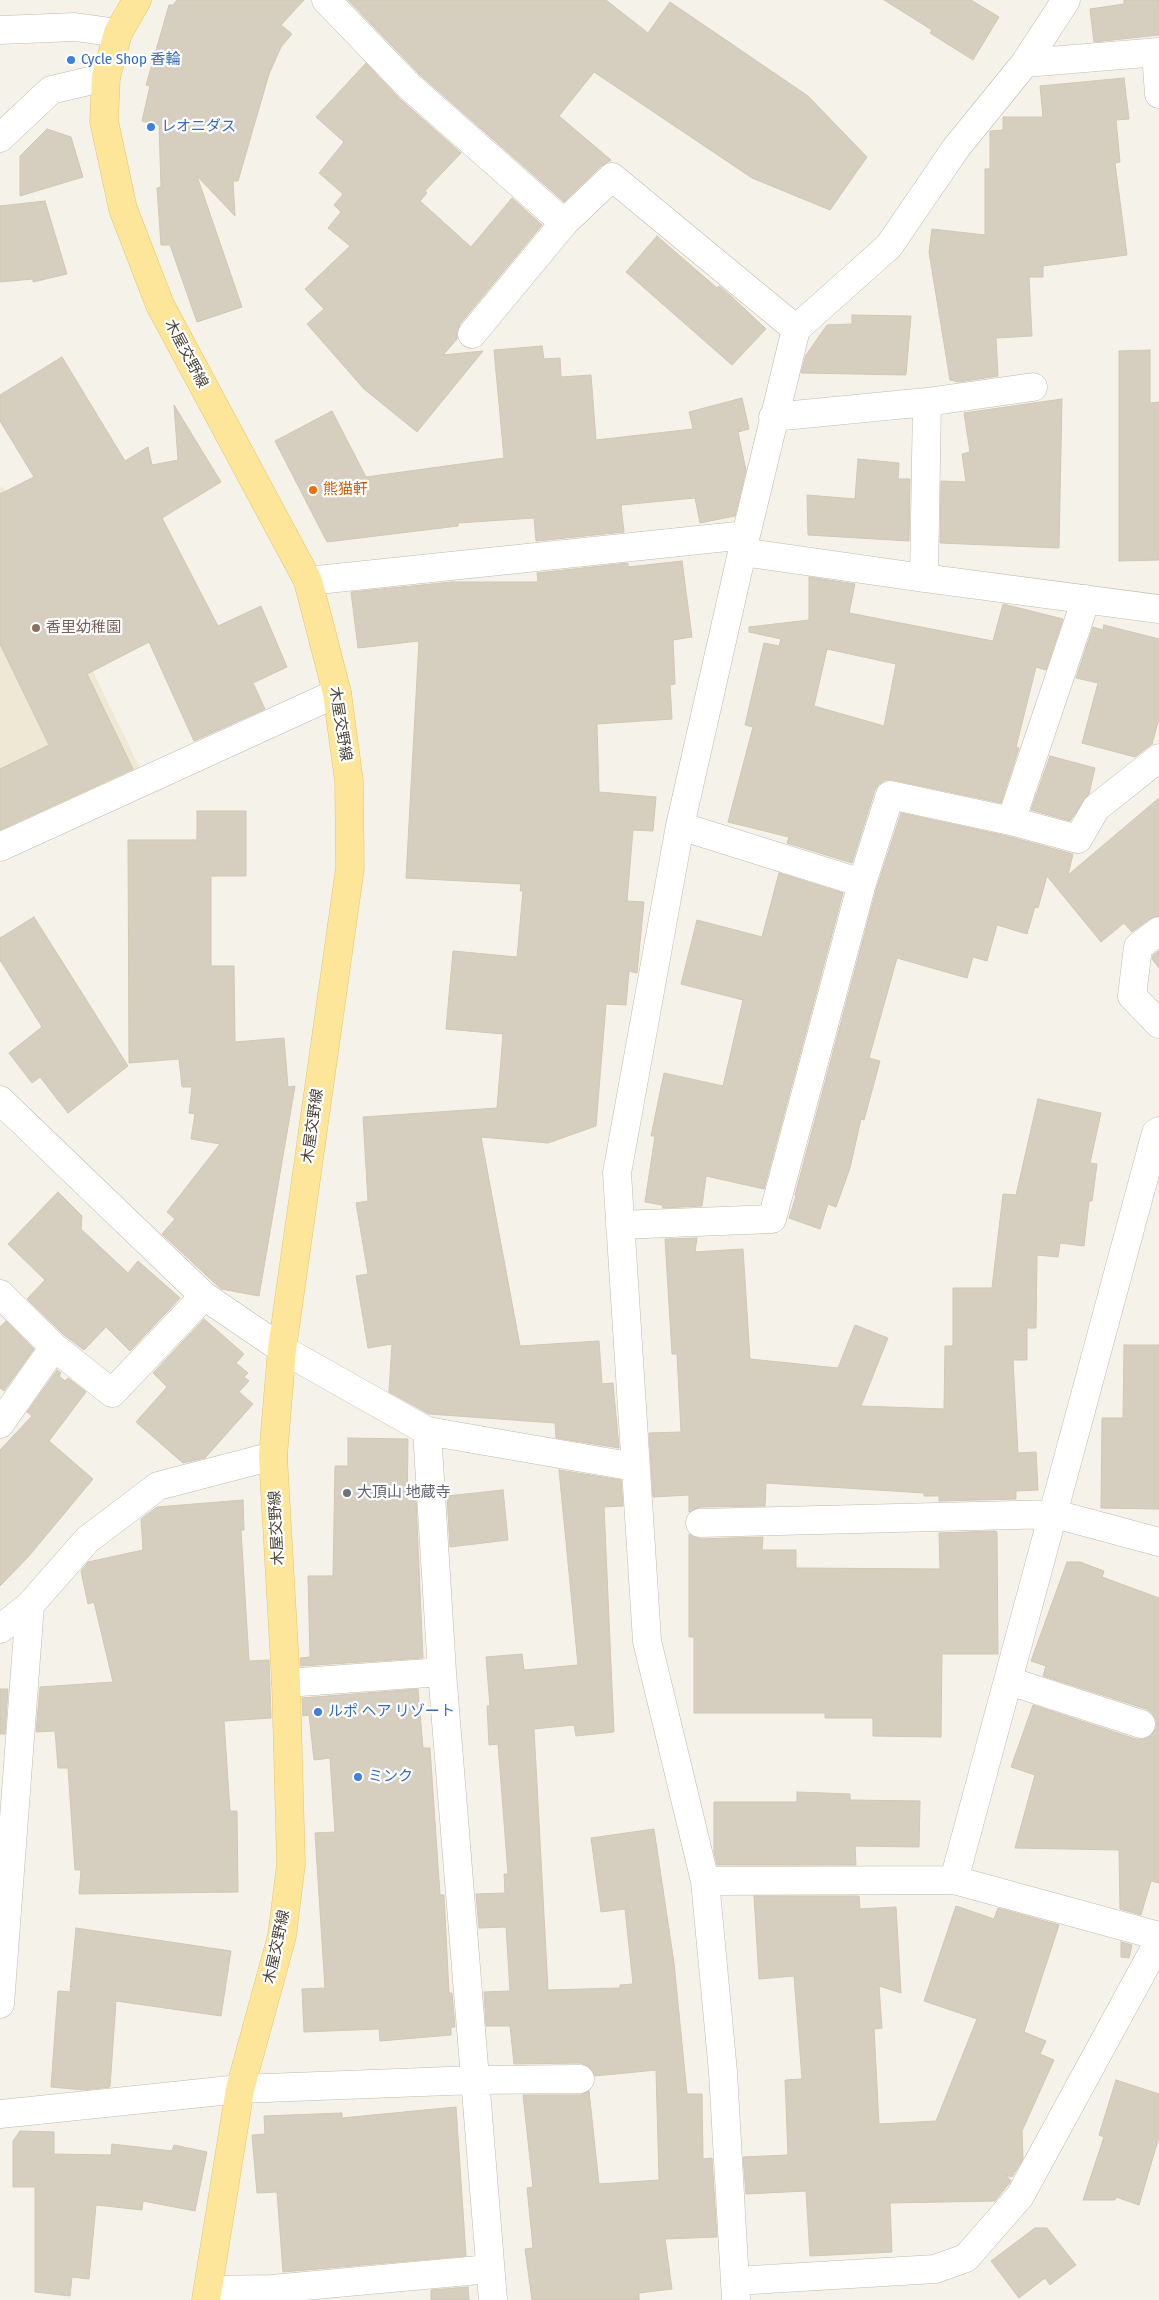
<!DOCTYPE html>
<meta charset="utf-8">
<style>
body{margin:0}
canvas{display:block;background:#f5f2ea}
</style>
<canvas width="1159" height="2300"></canvas>
<script>
const ctx = document.querySelector('canvas').getContext('2d');
ctx.lineJoin = 'round';
function paint(path, color) { ctx.fillStyle = color; ctx.fill(path, 'evenodd'); }
const shape = rows => new Path2D(rows.map(r => 'M' + r).join(''));
function stroke(path, color, width, dash) { ctx.strokeStyle = color; ctx.lineWidth = width; ctx.lineCap = dash ? 'butt' : 'round'; ctx.setLineDash(dash || []); ctx.stroke(path); }
function write(font, color, halo, rows, align = 'center') {
  ctx.font = font + ' "Fira Sans Condensed","Noto Sans JP",sans-serif'; ctx.lineWidth = 4.5; ctx.setLineDash([]); ctx.textBaseline = 'middle'; ctx.strokeStyle = halo; ctx.fillStyle = color; for (const [text, x, y, turn = 0] of rows) {
    ctx.save(); ctx.translate(x, y); ctx.rotate((+turn || 0) * Math.PI / 180); ctx.textAlign = isNaN(turn) ? turn : align; if (halo) ctx.strokeText(text, 0, 0); ctx.fillText(text, 0, 0); ctx.restore();
  }
}
paint(shape([
 [3,487,140,768,0,838,0,488]
]), '#eee8d4');
const building = shape([
 [177,0,304,0,281,25,292,34,281,47,269,74,238,181,233,181,235,216,197,176,242,307,197,322,170,245,161,245,157,188,161,187,159,125,142,121,150,86,146,85,169,5,173,5,177,0],
 [348,0,606,0,648,33,670,2,808,96,867,157,830,210,752,178,594,72,559,116,611,160,601,166,564,202,420,75,348,0],
 [884,0,971,0,999,17,973,60,930,33,932,30,884,0],
 [1124,0,1159,0,1159,35,1094,42,1090,9,1124,4,1124,0],
 [366,63,399,98,461,153,425,191,427,193,420,201,471,247,512,198,542,225,460,324,457,331,457,339,443,355,483,351,417,432,364,389,307,324,324,309,305,289,350,246,328,228,341,212,334,205,343,194,319,173,344,142,316,117,366,63],
 [1124,78,1129,119,1116,120,1120,162,1115,163,1127,255,1043,266,1043,277,1029,277,1032,336,996,338,998,376,959,382,950,380,929,252,932,229,985,235,985,169,990,169,990,131,1003,130,1003,117,1043,117,1040,86,1124,78],
 [47,129,71,137,83,177,20,196,20,156,47,129],
 [45,201,67,274,33,282,33,279,0,282,0,206,45,201],
 [657,236,717,288,719,286,730,295,766,329,732,365,626,272,657,236],
 [852,315,911,316,906,375,801,373,806,355,827,325,852,324,852,315],
 [542,346,544,359,560,358,561,377,591,375,596,440,693,429,689,412,742,398,749,429,738,432,746,470,735,516,700,523,695,498,621,505,624,532,536,541,534,518,458,523,458,526,327,542,275,441,332,411,366,477,504,458,494,350,542,346],
 [1150,350,1150,403,1159,402,1159,560,1119,561,1119,351,1150,350],
 [62,357,125,461,148,447,152,465,178,460,174,405,221,482,162,518,218,626,261,606,287,667,253,683,265,709,194,741,149,642,87,674,133,769,0,830,0,769,49,745,0,644,0,494,34,477,0,421,0,395,62,357],
 [1062,399,1059,548,940,543,941,481,966,482,962,454,970,452,964,413,1062,399],
 [858,459,899,463,898,479,910,479,909,541,808,535,807,495,855,499,858,459],
 [682,561,692,637,673,640,675,684,670,685,672,719,597,724,599,792,656,797,653,831,633,830,627,901,644,902,637,973,629,971,626,1005,606,1004,596,1126,548,1143,481,1137,520,1346,599,1341,602,1384,613,1383,619,1448,556,1438,555,1423,429,1414,389,1392,392,1344,368,1348,356,1276,368,1274,356,1203,368,1201,363,1117,497,1108,503,1034,446,1029,453,951,517,957,523,891,520,891,521,884,406,878,419,641,358,648,351,592,452,582,538,582,537,573,628,563,628,567,682,561],
 [809,577,855,584,849,613,993,641,1003,604,1063,619,1046,670,1036,667,1016,747,1019,748,1001,803,893,780,885,780,879,784,875,790,852,863,787,843,789,837,728,822,753,727,745,725,764,643,779,646,781,639,749,632,749,627,809,620,809,577],
 [827,649,896,664,884,726,814,706,827,649],
 [1104,625,1159,639,1159,719,1152,744,1135,757,1082,743,1098,683,1076,678,1093,627,1103,630,1104,625],
 [1050,756,1095,768,1089,794,1070,821,1031,810,1050,756],
 [1159,798,1159,916,1150,919,1132,932,1124,923,1101,942,1047,876,1038,908,1035,907,1027,934,997,925,987,961,973,957,967,978,897,958,869,1058,880,1061,864,1120,861,1119,850,1168,836,1207,828,1204,820,1229,789,1218,796,1196,795,1195,877,887,901,813,1007,836,1073,854,1068,875,1159,798],
 [197,811,246,811,246,876,211,876,211,966,234,966,235,1042,284,1038,288,1087,295,1086,259,1296,221,1289,162,1234,175,1219,167,1212,220,1144,191,1139,195,1114,189,1113,192,1087,182,1087,179,1059,129,1063,128,840,197,840,197,811],
 [779,873,843,893,764,1189,706,1176,702,1206,663,1208,662,1205,645,1202,655,1136,651,1136,664,1073,723,1086,743,1000,681,984,697,920,762,937,779,873],
 [34,917,128,1066,68,1113,40,1077,32,1083,9,1053,42,1027,0,960,0,938,34,917],
 [1159,951,1159,968,1152,959,1153,955,1159,951],
 [1038,1099,1101,1113,1090,1163,1097,1164,1092,1201,1089,1201,1084,1246,1060,1243,1058,1257,1037,1255,1036,1328,1027,1328,1027,1360,1013,1360,1018,1453,1036,1452,1038,1490,1016,1491,1016,1499,939,1501,939,1496,924,1496,924,1493,766,1483,765,1506,700,1507,689,1512,689,1495,653,1497,649,1433,681,1432,677,1354,672,1354,665,1239,697,1238,695,1252,743,1249,750,1359,838,1368,855,1325,888,1338,861,1406,944,1409,945,1346,953,1346,953,1288,992,1288,1003,1194,1016,1195,1038,1099],
 [58,1192,82,1216,81,1229,128,1273,138,1261,180,1298,130,1351,106,1327,84,1350,64,1335,27,1299,45,1280,8,1244,58,1192],
 [204,1319,244,1354,236,1363,248,1373,244,1377,249,1381,239,1392,253,1404,205,1458,183,1463,136,1422,167,1387,153,1373,204,1319],
 [6,1321,34,1349,4,1391,0,1388,0,1327,6,1321],
 [1124,1345,1159,1345,1159,1509,1101,1508,1102,1418,1123,1418,1124,1345],
 [57,1370,61,1373,59,1376,65,1381,68,1378,86,1392,49,1441,93,1479,29,1556,0,1586,0,1450,32,1416,27,1412,57,1370],
 [348,1438,408,1439,407,1501,416,1500,423,1658,301,1666,300,1658,310,1657,308,1576,333,1576,335,1466,348,1466,348,1438],
 [559,1470,621,1480,623,1506,604,1507,614,1732,576,1736,574,1725,534,1729,548,1990,620,1988,620,1985,633,1984,625,1909,601,1912,591,1838,654,1829,674,1963,687,2094,702,2094,703,2159,712,2158,717,2237,665,2239,672,2289,639,2293,639,2300,532,2300,525,2249,533,2248,527,2188,533,2187,523,2095,580,2095,589,2091,599,2184,659,2180,656,2070,595,2076,588,2066,580,2063,514,2064,510,2026,486,2026,484,1992,510,1991,506,1927,479,1928,476,1894,505,1893,504,1874,508,1874,498,1744,489,1745,487,1706,490,1706,486,1657,522,1654,524,1670,578,1665,559,1470],
 [503,1490,508,1540,450,1547,447,1496,503,1490],
 [243,1500,244,1530,241,1530,249,1661,269,1660,271,1718,224,1721,230,1811,237,1811,238,1892,79,1894,81,1870,75,1870,68,1768,58,1768,55,1731,36,1732,40,1687,113,1682,94,1602,88,1604,81,1571,88,1562,143,1550,141,1519,157,1507,243,1500],
 [995,1531,997,1532,998,1654,942,1654,941,1737,873,1736,873,1718,825,1718,825,1713,694,1713,694,1637,689,1637,689,1534,700,1539,763,1537,762,1550,796,1550,796,1568,940,1569,939,1533,995,1531],
 [1067,1562,1080,1562,1104,1571,1102,1577,1159,1598,1159,1883,1151,1881,1141,1915,1120,1909,1119,1850,1015,1848,1035,1775,1011,1767,1033,1705,1136,1739,1144,1739,1151,1736,1156,1728,1156,1720,1152,1713,1146,1709,1043,1676,1046,1666,1031,1661,1067,1562],
 [0,1689,8,1689,5,1734,0,1734,0,1689],
 [418,1689,423,1748,430,1748,440,1895,444,1895,449,1993,452,1993,455,2027,451,2027,451,2035,380,2041,379,2029,304,2032,302,1989,325,1988,315,1833,335,1832,330,1758,314,1760,309,1715,303,1716,302,1698,418,1689],
 [797,1792,850,1794,850,1800,920,1801,919,1847,855,1846,856,1865,717,1865,714,1852,714,1802,797,1802,797,1792],
 [754,1896,859,1896,860,1909,896,1907,901,1993,879,1986,882,2028,874,2029,879,2124,936,2121,977,2019,924,2001,956,1906,994,1919,998,1908,1059,1925,1024,2032,1046,2041,1040,2054,1054,2060,1022,2131,1023,2159,1012,2177,1006,2175,1011,2181,995,2201,890,2203,892,2252,810,2256,806,2191,746,2194,743,2157,788,2155,785,2080,802,2079,794,1976,759,1979,754,1896],
 [76,1928,231,1951,221,2016,116,2001,110,2087,84,2090,51,2087,58,1991,70,1992,76,1928],
 [1121,1942,1132,1945,1129,1958,1121,1957,1121,1942],
 [1116,2080,1159,2094,1159,2137,1139,2205,1116,2197,1115,2200,1083,2200,1104,2137,1099,2135,1116,2080],
 [456,2107,466,2256,283,2272,277,2192,257,2193,252,2135,265,2134,264,2116,342,2113,342,2118,456,2107],
 [20,2131,54,2132,54,2154,111,2155,112,2144,172,2151,174,2145,207,2152,195,2211,143,2201,142,2210,96,2205,89,2279,72,2277,70,2296,35,2292,35,2187,13,2187,13,2141,20,2131],
 [1035,2228,1047,2228,1076,2265,1050,2285,1045,2278,1019,2298,991,2261,1035,2228],
 [468,2287,469,2300,431,2300,431,2290,468,2287]
]);
paint(building, '#d6cebf');
stroke(building, '#d1c7b2', 1);
const minor = shape([
 [326,0,409,86,564,223,612,177,796,329,889,246,956,148,1025,63,1066,0],
 [0,30,75,27,118,33],
 [1156,53,1159,94],
 [1025,63,1159,52],
 [0,138,51,90,106,77],
 [472,334,564,223],
 [773,417,927,402,1033,387],
 [742,552,924,578,1159,609],
 [924,578,927,402],
 [308,581,746,535],
 [1011,821,1086,599],
 [680,826,862,883],
 [0,847,337,693],
 [1159,931,1138,947,1132,996,1159,1024],
 [0,1100,204,1296,282,1349,427,1431,635,1467],
 [620,1225,772,1219,862,883,890,795,1011,821,1078,839,1096,808,1159,758],
 [0,1294,54,1347,112,1393,204,1296],
 [0,1424,54,1347],
 [427,1431,442,1672,493,2300],
 [700,1523,1055,1514,1159,1542],
 [0,1629,30,1605,87,1540,158,1486,273,1456],
 [1009,1681,1141,1724],
 [286,1683,442,1672],
 [954,1880,1156,1133,1159,1131],
 [705,1881,954,1880,1159,1936],
 [0,2004,30,1605],
 [0,2114,240,2089,475,2080,580,2079],
 [735,2281,935,2269,966,2258,1020,2196,1159,1941],
 [209,2290,272,2289,490,2269],
 [736,2300,723,2072,705,1881,647,1641,617,1173,680,826,746,535,796,329]
]);
const major = shape([
 [137,0,118,33,106,77,104,121,123,209,160,305,308,581,337,693,349,781,350,868,282,1349,273,1456,286,1683,291,1864,282,1936,240,2089,206,2300]
]);
stroke(minor, '#c0baac', 29);
stroke(major, '#e3c569', 29);
stroke(minor, '#fff', 28);
stroke(major, '#fde69a', 28);
for (const [x, y, r, color] of [
 [71,60,5,"#3f7fe0"],
 [151,127,5,"#3f7fe0"],
 [313,490,5,"#e8710a"],
 [36,628,5,"#8d6e63"],
 [347,1493,5,"#6b7280"],
 [318,1712,5,"#3f7fe0"],
 [358,1777,5,"#3f7fe0"]
]) { const dot = new Path2D(); dot.arc(x, y, r, 0, 2 * Math.PI); ctx.fillStyle = color; ctx.fill(dot); stroke(dot, '#fff', 2); }
write('15px', '#366cbe', '#fff', [
 ["Cycle Shop 香輪",81,60],
 ["レオニダス",161,127],
 ["ルポ ヘア リゾート",328,1712],
 ["ミンク",368,1777]
], 'left');
write('15px', '#494338', '#fff', [
 ["木屋交野線",186,354,62],
 ["木屋交野線",340,724,81],
 ["木屋交野線",313,1126,-82],
 ["木屋交野線",277,1528,-93],
 ["木屋交野線",277,1947,-78]
]);
write('15px', '#c56008', '#fff', [
 ["熊猫軒",323,490]
], 'left');
write('15px', '#785e54', '#fff', [
 ["香里幼稚園",46,628]
], 'left');
write('15px', '#5b616d', '#fff', [
 ["大頂山 地蔵寺",357,1493]
], 'left');
</script>
